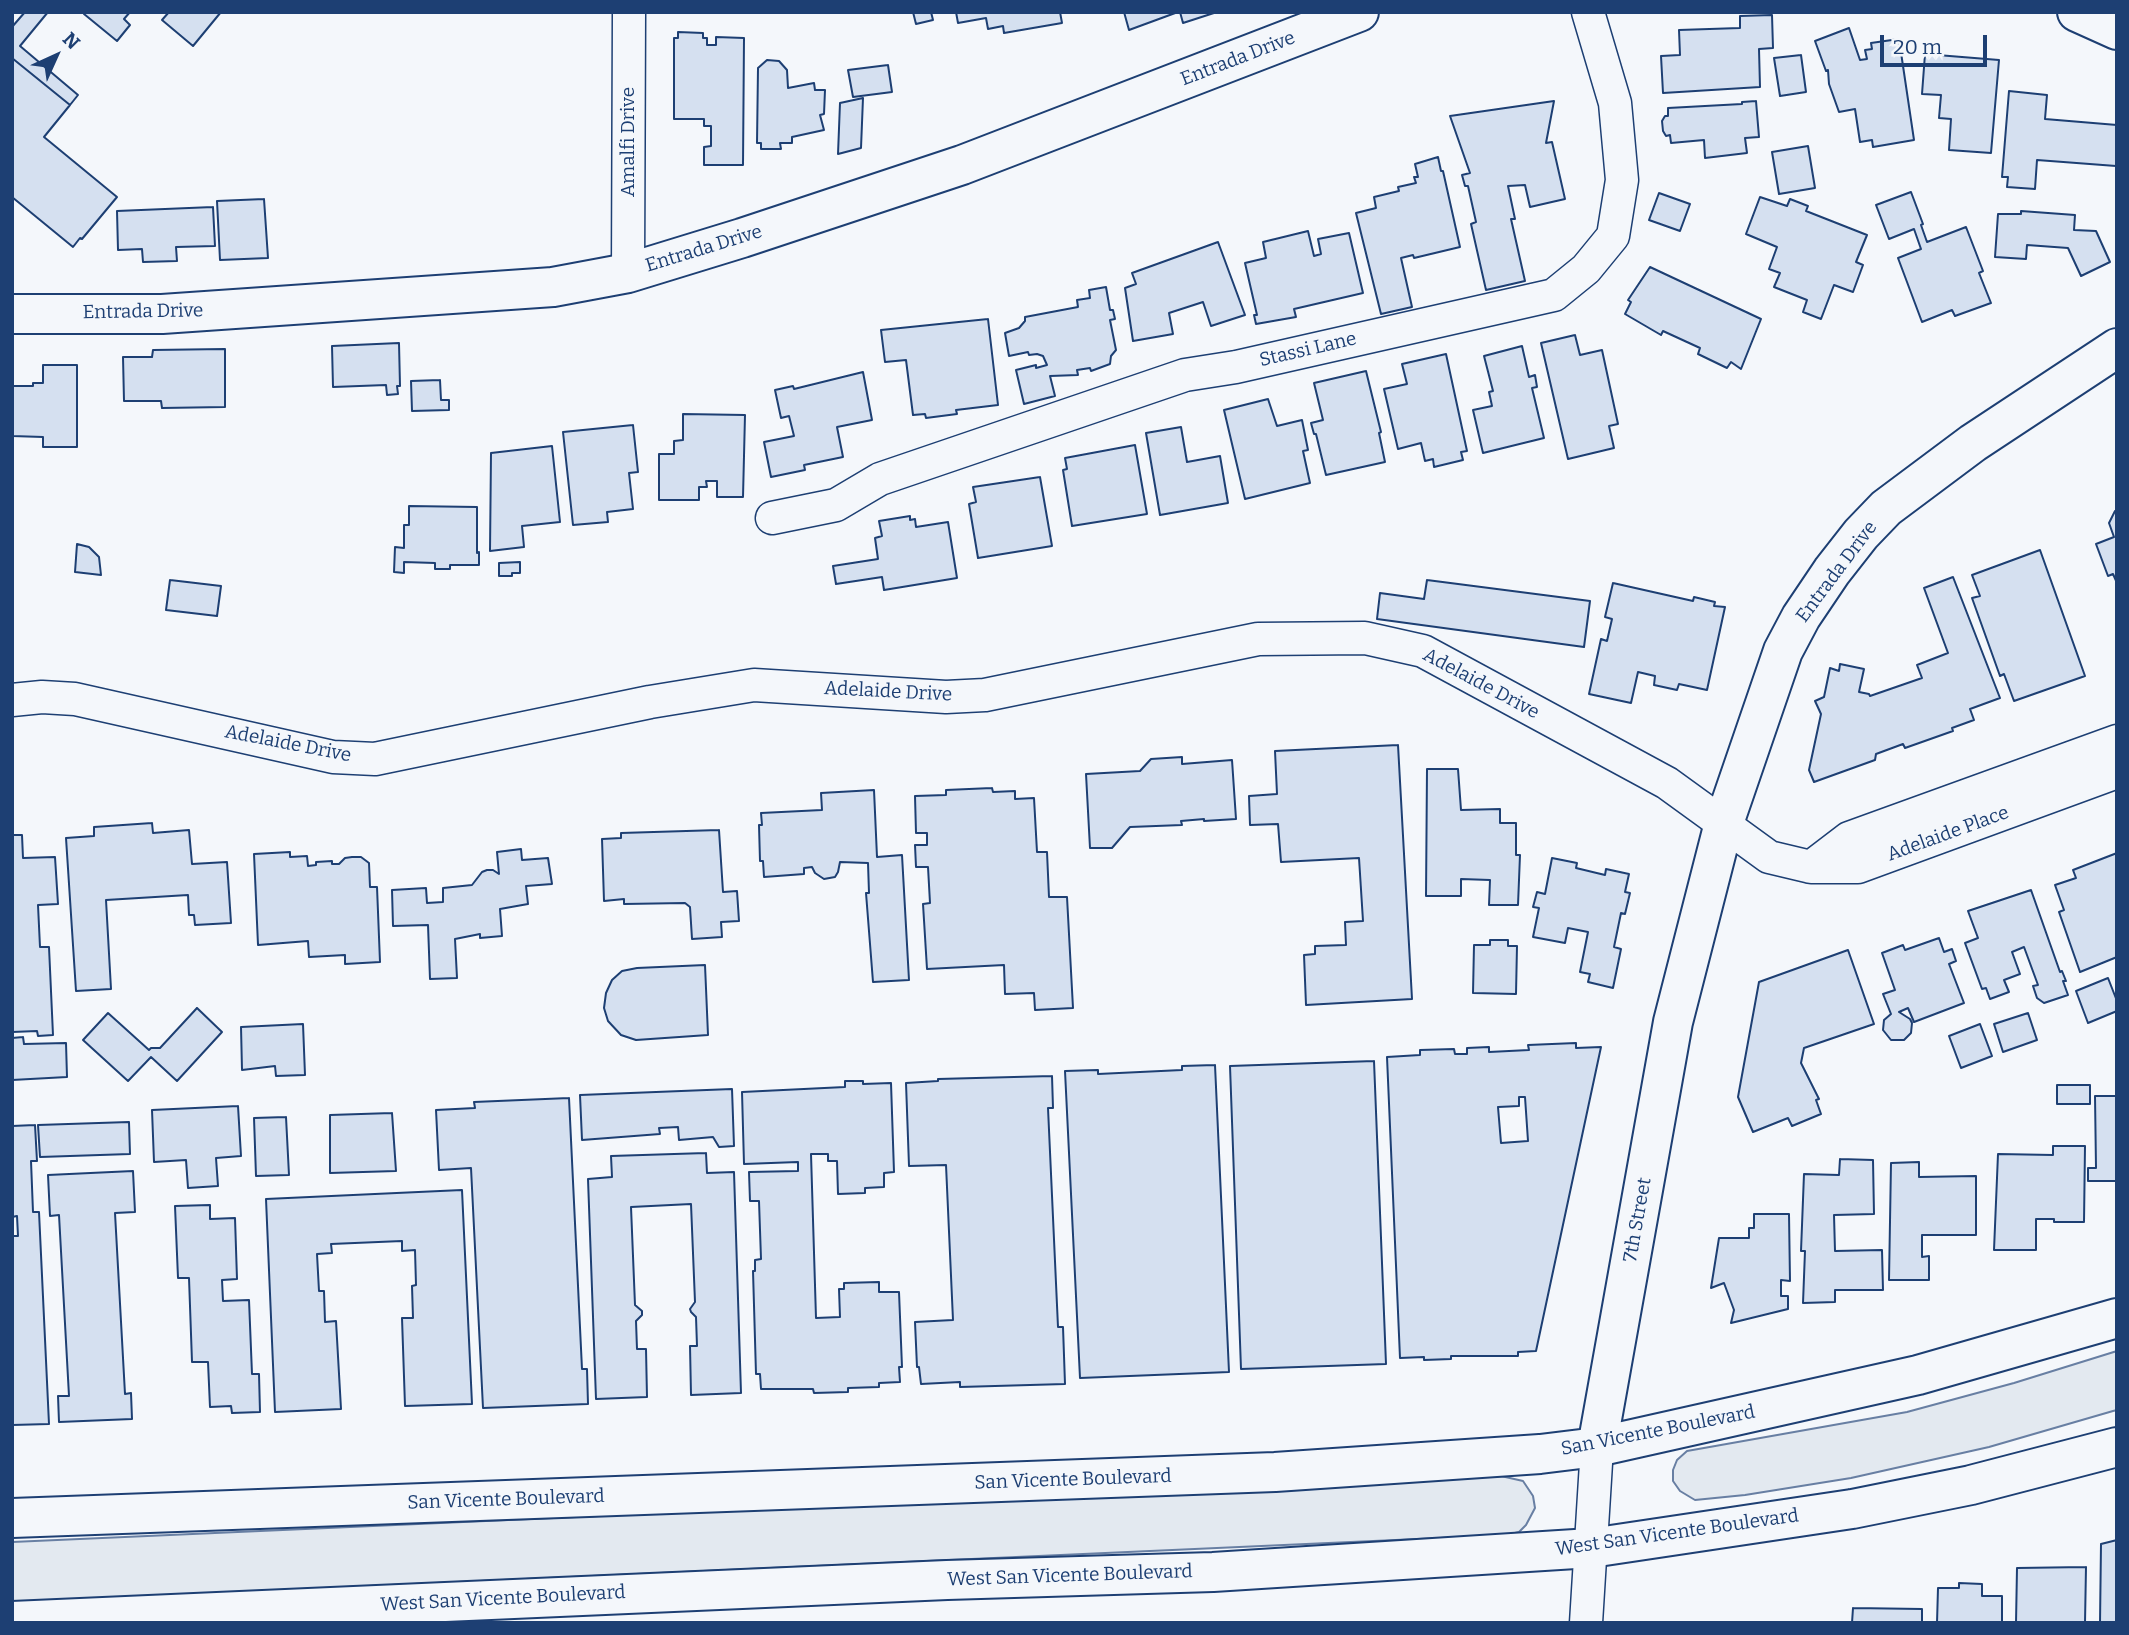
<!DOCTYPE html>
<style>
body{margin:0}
#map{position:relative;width:2129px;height:1635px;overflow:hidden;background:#f4f7fb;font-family:Bitter,serif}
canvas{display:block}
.frame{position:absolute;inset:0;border:14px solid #1d3f73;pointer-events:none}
.north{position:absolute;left:21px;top:21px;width:70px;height:70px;-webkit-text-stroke:5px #f4f7fb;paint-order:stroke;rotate:45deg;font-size:19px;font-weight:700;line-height:28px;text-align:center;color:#1d3f73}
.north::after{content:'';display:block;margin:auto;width:24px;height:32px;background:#1d3f73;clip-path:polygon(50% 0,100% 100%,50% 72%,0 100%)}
.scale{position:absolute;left:1880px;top:35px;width:107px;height:32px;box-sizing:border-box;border:4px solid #1d3f73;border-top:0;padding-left:9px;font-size:21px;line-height:24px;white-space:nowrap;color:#1d3f73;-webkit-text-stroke:5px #f4f7fb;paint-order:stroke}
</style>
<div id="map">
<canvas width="2129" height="1635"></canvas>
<div class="frame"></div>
<div class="north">N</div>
<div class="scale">20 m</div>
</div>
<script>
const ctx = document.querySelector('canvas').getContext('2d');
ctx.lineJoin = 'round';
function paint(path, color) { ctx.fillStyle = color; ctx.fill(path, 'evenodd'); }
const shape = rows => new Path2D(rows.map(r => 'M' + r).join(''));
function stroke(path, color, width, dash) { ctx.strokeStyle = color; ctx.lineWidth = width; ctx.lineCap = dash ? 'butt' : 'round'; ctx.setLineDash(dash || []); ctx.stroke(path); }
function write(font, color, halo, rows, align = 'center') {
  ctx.font = font + ' Bitter,serif'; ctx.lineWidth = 5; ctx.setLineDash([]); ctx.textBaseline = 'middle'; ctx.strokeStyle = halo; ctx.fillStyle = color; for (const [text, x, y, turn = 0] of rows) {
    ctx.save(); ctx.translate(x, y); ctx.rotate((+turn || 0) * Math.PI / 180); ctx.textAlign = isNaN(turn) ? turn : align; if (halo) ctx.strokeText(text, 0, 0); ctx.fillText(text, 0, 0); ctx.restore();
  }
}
const green = shape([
 [2117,1351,2117,1410,2113,1411,1989,1447,1851,1478,1745,1495,1695,1500,1680,1491,1673,1481,1673,1470,1677,1460,1687,1451,1907,1412,2014,1383,2117,1351],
 [1501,1476,1523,1481,1533,1496,1535,1508,1526,1525,1519,1532,1507,1535,12,1602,12,1542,1501,1476]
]);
paint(green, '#e3e9f0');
stroke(green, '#687fa3', 2);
const building = shape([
 [25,12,48,12,20,46,78,95,70,105,12,58,12,27,25,12],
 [85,12,130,12,124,19,130,25,117,41,84,14,85,12],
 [169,12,221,12,193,46,162,20,169,12],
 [913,12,931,12,933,20,916,24,913,12],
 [956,12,1060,12,1062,23,1004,33,1003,26,988,29,986,18,958,23,956,12],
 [1124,12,1178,12,1129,30,1124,12],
 [1180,12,1217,12,1183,23,1180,12],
 [1772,15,1773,48,1759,49,1760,87,1663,93,1661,56,1680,55,1679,30,1740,28,1740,16,1772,15],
 [1849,28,1860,60,1867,59,1865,50,1872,49,1871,43,1899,39,1914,140,1873,147,1872,140,1860,142,1855,109,1839,112,1829,84,1828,70,1826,71,1815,41,1849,28],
 [678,32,703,33,703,38,707,38,707,45,716,45,716,37,744,38,743,165,704,165,704,147,711,146,711,126,704,126,704,119,674,119,674,38,678,38,678,32],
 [1925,54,1999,60,1991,153,1949,150,1951,119,1939,118,1941,95,1922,94,1925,54],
 [1801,55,1806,92,1780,96,1774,58,1801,55],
 [12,58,70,105,44,137,117,197,82,239,80,238,73,247,12,197,12,58],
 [767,60,779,61,787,70,788,88,814,83,815,90,825,90,824,114,820,115,824,130,792,137,792,143,780,143,781,149,761,149,761,143,757,143,758,68,767,60],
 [888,65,892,92,853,97,848,70,888,65],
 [2009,91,2047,95,2045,119,2117,125,2116,166,2037,160,2035,189,2007,187,2008,177,2002,177,2009,91],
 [863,98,861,148,838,154,840,103,863,98],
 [1554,101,1546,143,1552,142,1565,199,1530,207,1525,185,1508,186,1515,219,1511,219,1525,281,1486,290,1471,224,1476,222,1468,186,1465,186,1462,175,1470,173,1450,116,1554,101],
 [1756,101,1759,137,1745,138,1747,153,1705,158,1704,140,1671,143,1670,135,1666,136,1663,131,1662,121,1665,116,1668,116,1668,108,1742,104,1742,102,1756,101],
 [1808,146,1815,188,1779,194,1772,152,1808,146],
 [1438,157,1441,171,1443,171,1460,247,1414,258,1413,255,1401,258,1412,307,1381,314,1356,213,1376,208,1374,197,1399,191,1398,187,1416,183,1414,177,1418,177,1415,164,1438,157],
 [1911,192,1923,224,1921,225,1927,242,1966,227,1983,271,1979,273,1991,303,1955,316,1952,310,1922,322,1898,258,1921,249,1914,229,1889,239,1876,205,1911,192],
 [1659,193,1690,204,1680,231,1649,220,1659,193],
 [1760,197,1787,206,1790,199,1808,206,1806,211,1867,235,1856,262,1863,265,1853,292,1834,285,1821,319,1803,312,1807,300,1774,287,1780,273,1769,269,1777,247,1746,234,1760,197],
 [264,199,268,258,220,260,217,201,264,199],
 [213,207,215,246,176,247,177,261,143,262,142,249,118,250,117,211,213,207],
 [2021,211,2075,215,2074,230,2096,231,2110,262,2081,276,2068,248,2027,245,2026,259,1995,257,1998,214,2021,214,2021,211],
 [1308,231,1314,256,1321,254,1318,239,1349,233,1363,293,1294,309,1296,317,1256,324,1254,315,1257,315,1245,263,1266,258,1263,242,1308,231],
 [1218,242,1245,315,1211,326,1203,302,1169,313,1173,334,1133,341,1125,288,1136,284,1132,273,1218,242],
 [1650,267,1761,319,1741,369,1731,362,1727,368,1698,354,1700,348,1663,331,1661,335,1625,314,1631,302,1628,300,1650,267],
 [1106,287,1110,310,1113,310,1115,319,1110,320,1116,350,1111,356,1110,364,1091,371,1090,368,1077,370,1078,375,1050,376,1055,396,1024,404,1016,370,1036,365,1036,368,1047,365,1043,356,1037,354,1029,355,1028,352,1009,356,1005,333,1019,328,1025,321,1025,317,1078,307,1077,300,1090,298,1089,290,1106,287],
 [988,319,998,405,956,410,957,414,926,418,925,414,913,415,906,360,885,362,881,330,988,319],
 [1575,335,1580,355,1602,350,1618,424,1609,426,1614,448,1568,459,1541,343,1575,335],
 [399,343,400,386,397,386,398,394,387,395,386,385,333,387,332,346,399,343],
 [1522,346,1529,377,1535,375,1537,387,1532,388,1544,438,1483,453,1473,410,1492,406,1489,392,1493,391,1484,356,1522,346],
 [225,349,225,407,162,408,161,401,124,401,123,357,152,357,153,350,225,349],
 [1446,354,1467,451,1461,452,1463,460,1434,467,1433,459,1425,461,1421,443,1398,449,1384,389,1407,384,1402,364,1446,354],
 [43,365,77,365,77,447,43,447,43,437,12,436,12,386,33,386,33,383,43,383,43,365],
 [1366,371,1381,432,1379,433,1385,462,1326,475,1316,434,1314,434,1311,423,1323,420,1314,383,1366,371],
 [863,372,872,420,837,427,843,457,804,465,805,470,771,477,764,442,794,436,789,416,781,418,775,390,793,386,794,389,863,372],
 [440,380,441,400,449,400,449,410,412,411,411,381,440,380],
 [1268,399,1277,426,1302,420,1308,450,1303,451,1310,483,1245,499,1224,410,1268,399],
 [683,414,745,415,743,497,717,497,717,481,706,481,707,487,699,487,699,500,659,500,659,454,674,454,674,441,683,440,683,414],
 [633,425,638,472,629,473,633,509,607,512,608,522,573,525,563,432,633,425],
 [1181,427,1187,462,1220,456,1228,503,1160,515,1146,433,1181,427],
 [1135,445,1147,514,1072,526,1063,470,1067,469,1065,458,1135,445],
 [552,446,560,522,522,526,524,547,490,551,491,453,552,446],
 [1040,477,1052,546,978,558,969,504,976,502,973,487,1040,477],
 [409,506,477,507,477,553,479,552,479,565,450,565,450,569,435,569,435,563,404,562,404,573,394,572,395,547,404,548,404,525,409,525,409,506],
 [2115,511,2117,511,2117,583,2113,574,2108,576,2096,544,2114,537,2109,523,2115,511],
 [910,516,910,520,915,519,916,527,948,522,957,578,884,590,882,577,836,584,833,566,878,559,875,538,882,536,879,521,910,516],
 [77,544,89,547,99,557,101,575,75,572,77,544],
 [2040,550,2085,676,2014,701,2004,674,2000,676,1972,598,1980,596,1972,575,2040,550],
 [520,562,520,573,512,573,512,576,499,576,499,563,520,562],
 [1953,577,2000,698,1970,709,1974,720,1952,728,1953,731,1905,748,1903,744,1876,754,1875,760,1814,782,1809,770,1821,714,1815,701,1824,697,1830,668,1839,671,1840,664,1864,669,1859,692,1869,694,1870,696,1922,678,1917,665,1948,653,1924,588,1953,577],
 [170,580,221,586,217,616,166,610,170,580],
 [1427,580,1590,601,1584,647,1377,619,1380,593,1424,599,1427,580],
 [1613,583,1693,601,1694,597,1715,602,1714,606,1725,607,1707,690,1679,684,1677,690,1654,685,1655,676,1638,672,1631,703,1589,694,1601,639,1607,641,1612,619,1605,617,1613,583],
 [1398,745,1412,999,1306,1005,1304,955,1315,954,1315,946,1346,945,1345,922,1363,921,1359,858,1281,862,1278,824,1250,825,1249,796,1277,794,1275,751,1398,745],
 [1182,757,1182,764,1232,760,1236,819,1204,821,1204,819,1181,821,1182,825,1130,827,1112,848,1090,848,1086,774,1140,771,1151,759,1182,757],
 [1427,769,1458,769,1461,810,1500,809,1500,823,1516,823,1516,855,1520,855,1518,905,1489,905,1490,880,1461,879,1461,896,1426,896,1427,769],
 [992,788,993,792,1015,791,1015,799,1034,798,1037,852,1047,852,1049,897,1067,897,1073,1008,1035,1010,1034,993,1005,994,1004,965,927,969,923,904,930,903,928,867,916,867,915,845,927,845,927,833,916,833,915,796,946,795,946,790,992,788],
 [874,790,877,857,902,855,909,980,873,982,866,893,869,893,868,863,840,862,838,872,835,877,824,879,815,873,812,867,804,868,804,874,764,877,763,861,760,861,759,825,762,825,761,813,822,810,821,793,874,790],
 [152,823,153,833,189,830,192,864,227,862,231,923,195,925,194,915,189,915,188,895,106,900,111,989,76,991,66,838,94,836,94,827,152,823],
 [719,830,723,892,737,891,739,921,721,922,722,937,692,939,690,907,685,903,624,904,624,899,604,901,602,839,621,838,621,833,719,830],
 [12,835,22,835,23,858,55,857,58,904,38,905,40,947,49,947,53,1035,38,1036,37,1031,12,1032,12,835],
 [521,849,522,860,548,858,552,884,526,886,528,904,500,909,502,936,480,938,480,934,455,939,457,978,430,979,428,925,393,926,392,890,426,888,427,903,443,902,443,888,472,885,482,872,487,870,493,870,499,874,497,852,521,849],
 [290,852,290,857,307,856,308,866,316,865,316,862,332,861,332,864,339,864,345,858,352,857,361,857,369,863,370,887,377,887,380,962,345,964,345,955,309,957,308,941,258,945,254,854,290,852],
 [2117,853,2117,957,2080,972,2059,912,2064,910,2055,885,2076,878,2073,870,2117,853],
 [1552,858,1577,863,1576,868,1605,875,1606,869,1629,874,1625,892,1630,893,1625,914,1621,913,1614,947,1621,949,1613,988,1588,982,1590,974,1580,972,1588,932,1568,928,1565,943,1533,937,1539,908,1533,907,1537,892,1545,894,1552,858],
 [2031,890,2060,972,2062,971,2066,981,2063,981,2068,995,2044,1003,2037,998,2033,986,2038,985,2024,947,2012,952,2020,974,2004,980,2009,992,1990,999,1986,988,1982,989,1965,943,1978,938,1968,911,2031,890],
 [1939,938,1944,952,1952,949,1956,961,1949,964,1964,1003,1914,1022,1908,1008,1899,1012,1910,1019,1912,1023,1911,1033,1904,1040,1891,1040,1883,1030,1884,1020,1891,1014,1883,994,1895,990,1882,953,1903,945,1905,950,1939,938],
 [1490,940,1508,940,1508,946,1517,946,1516,994,1473,993,1474,945,1490,945,1490,940],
 [1848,950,1874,1024,1804,1048,1801,1063,1819,1099,1816,1100,1821,1114,1792,1126,1788,1118,1753,1132,1738,1097,1759,982,1848,950],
 [705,965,708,1035,636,1040,621,1035,608,1021,604,1008,606,993,612,980,622,971,637,968,705,965],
 [2108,978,2117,1001,2117,1011,2088,1023,2076,991,2108,978],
 [197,1008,222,1032,177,1081,151,1057,128,1081,83,1040,108,1013,149,1050,151,1048,160,1048,197,1008],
 [2028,1013,2037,1040,2003,1052,1994,1024,2028,1013],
 [303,1024,305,1075,276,1076,275,1066,242,1070,241,1027,303,1024],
 [1980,1024,1992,1056,1961,1068,1949,1036,1980,1024],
 [23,1037,24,1044,66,1043,67,1077,12,1080,12,1038,23,1037],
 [1576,1043,1576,1048,1601,1047,1536,1351,1518,1352,1518,1356,1451,1356,1451,1359,1424,1360,1424,1357,1400,1358,1387,1057,1420,1055,1420,1050,1454,1049,1455,1054,1467,1054,1467,1048,1489,1047,1489,1052,1529,1050,1528,1045,1576,1043],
 [1519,1097,1525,1097,1528,1141,1501,1143,1498,1107,1519,1106,1519,1097],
 [1374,1061,1386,1364,1241,1369,1230,1066,1374,1061],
 [1215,1065,1229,1372,1080,1378,1065,1071,1098,1070,1098,1074,1182,1070,1182,1066,1215,1065],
 [1052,1076,1053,1108,1048,1108,1058,1327,1063,1327,1065,1384,960,1387,960,1382,921,1384,919,1367,917,1367,915,1322,953,1320,946,1165,909,1166,906,1083,938,1081,938,1079,1052,1076],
 [845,1081,863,1081,863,1084,891,1083,894,1172,884,1173,884,1187,865,1188,865,1193,838,1194,837,1161,828,1161,828,1154,811,1154,816,1318,840,1317,839,1289,844,1289,844,1283,879,1282,879,1292,899,1292,902,1367,899,1367,900,1382,879,1383,879,1387,848,1388,848,1392,814,1393,813,1389,761,1389,760,1374,756,1374,753,1271,755,1271,755,1260,761,1259,759,1201,750,1201,749,1172,798,1171,798,1162,744,1164,742,1092,845,1087,845,1081],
 [2057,1085,2090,1085,2090,1104,2057,1104,2057,1085],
 [732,1089,734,1146,719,1147,713,1137,679,1140,678,1127,659,1128,660,1134,582,1140,580,1095,732,1089],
 [2095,1096,2117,1096,2117,1181,2088,1181,2088,1168,2096,1168,2095,1096],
 [569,1098,582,1369,587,1369,588,1404,483,1408,471,1168,439,1170,436,1110,475,1108,474,1102,569,1098],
 [238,1106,241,1156,216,1158,218,1186,188,1188,186,1160,154,1162,152,1110,238,1106],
 [392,1113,396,1171,330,1173,330,1115,392,1113],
 [286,1117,289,1175,256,1176,254,1118,286,1117],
 [129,1122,130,1154,40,1157,38,1125,129,1122],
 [35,1125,37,1161,31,1161,33,1212,39,1212,49,1424,12,1425,12,1236,18,1236,17,1216,12,1217,12,1126,35,1125],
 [2053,1146,2085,1146,2084,1222,2054,1222,2054,1219,2036,1219,2036,1250,1994,1250,1998,1154,2053,1155,2053,1146],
 [706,1153,707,1173,734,1172,741,1393,691,1395,690,1346,697,1346,696,1317,691,1312,690,1309,695,1302,691,1204,631,1207,635,1305,642,1311,642,1315,636,1321,637,1349,646,1349,647,1397,596,1399,588,1179,612,1177,611,1156,706,1153],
 [1840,1159,1873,1160,1874,1214,1834,1215,1835,1251,1882,1250,1883,1290,1835,1290,1835,1302,1803,1303,1805,1251,1801,1251,1804,1174,1839,1175,1840,1159],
 [1919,1162,1919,1177,1976,1176,1976,1235,1922,1235,1922,1257,1929,1256,1929,1280,1889,1280,1891,1163,1919,1162],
 [133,1171,135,1212,115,1213,125,1394,131,1393,132,1419,59,1422,58,1396,69,1396,59,1215,50,1216,48,1175,133,1171],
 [462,1190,472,1404,405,1406,402,1318,413,1318,412,1286,416,1285,415,1250,402,1251,402,1241,331,1244,332,1253,317,1254,319,1291,324,1291,325,1322,336,1321,341,1409,275,1412,266,1199,462,1190],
 [210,1205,210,1219,235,1218,237,1279,222,1280,223,1301,249,1300,252,1374,259,1374,260,1412,232,1413,231,1406,210,1407,208,1362,192,1362,189,1278,178,1278,175,1206,210,1205],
 [1754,1214,1789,1214,1790,1281,1781,1280,1781,1296,1788,1296,1788,1309,1731,1323,1734,1310,1724,1283,1711,1288,1719,1238,1749,1238,1749,1228,1754,1228,1754,1214],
 [2117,1540,2117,1623,2100,1623,2101,1544,2117,1540],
 [2086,1567,2085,1623,2016,1623,2017,1568,2086,1567],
 [1959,1583,1982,1584,1982,1596,2002,1596,2002,1623,1937,1623,1938,1588,1959,1588,1959,1583],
 [1853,1608,1922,1609,1922,1623,1852,1623,1853,1608]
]);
paint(building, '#d5e0f0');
stroke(building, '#1d3f73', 2);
const street = shape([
 [628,273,629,12],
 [772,518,836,505,880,479,1185,375,1236,367,1554,295,1586,269,1613,236,1622,180,1615,103,1588,12],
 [12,700,42,697,75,699,333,757,375,759,650,702,754,685,946,697,985,695,1258,639,1365,638,1423,651,1667,783,1769,857,1811,867,1858,867,2117,772],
 [1811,867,1849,838,2117,741],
 [1586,1623,1597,1447]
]);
const secondary = shape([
 [2077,12,2117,30],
 [12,314,162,314,553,287,628,273,742,238,962,165,1359,12],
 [1597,1447,1673,1022,1724,823,1783,651,1801,617,1832,571,1861,534,1886,508,1973,443,2117,348],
 [12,1518,1275,1472,1540,1454,1597,1447,1918,1375,2117,1318],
 [12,1621,947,1580,1213,1572,1591,1548,1852,1509,1971,1485,2117,1447]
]);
stroke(street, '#1d3f73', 35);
stroke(secondary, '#1d3f73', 42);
stroke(street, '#f4f7fb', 32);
stroke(secondary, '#f4f7fb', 38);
write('19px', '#1d3f73', '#f4f7fb', [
 ["Entrada Drive",1238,59,-21],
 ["Amalfi Drive",629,142,-90],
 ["Entrada Drive",704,249,-17],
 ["Entrada Drive",143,312,-1],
 ["Stassi Lane",1308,350,-13],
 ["Entrada Drive",1837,572,-53],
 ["Adelaide Drive",1481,684,28],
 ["Adelaide Drive",888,692,3],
 ["Adelaide Drive",288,744,11],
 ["Adelaide Place",1948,834,-20],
 ["7th Street",1638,1220,-80],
 ["San Vicente Boulevard",1658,1431,-11],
 ["San Vicente Boulevard",1073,1480,-2],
 ["San Vicente Boulevard",506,1500,-2],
 ["West San Vicente Boulevard",1677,1533,-8],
 ["West San Vicente Boulevard",1070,1576,-2],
 ["West San Vicente Boulevard",503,1599,-3]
]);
</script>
